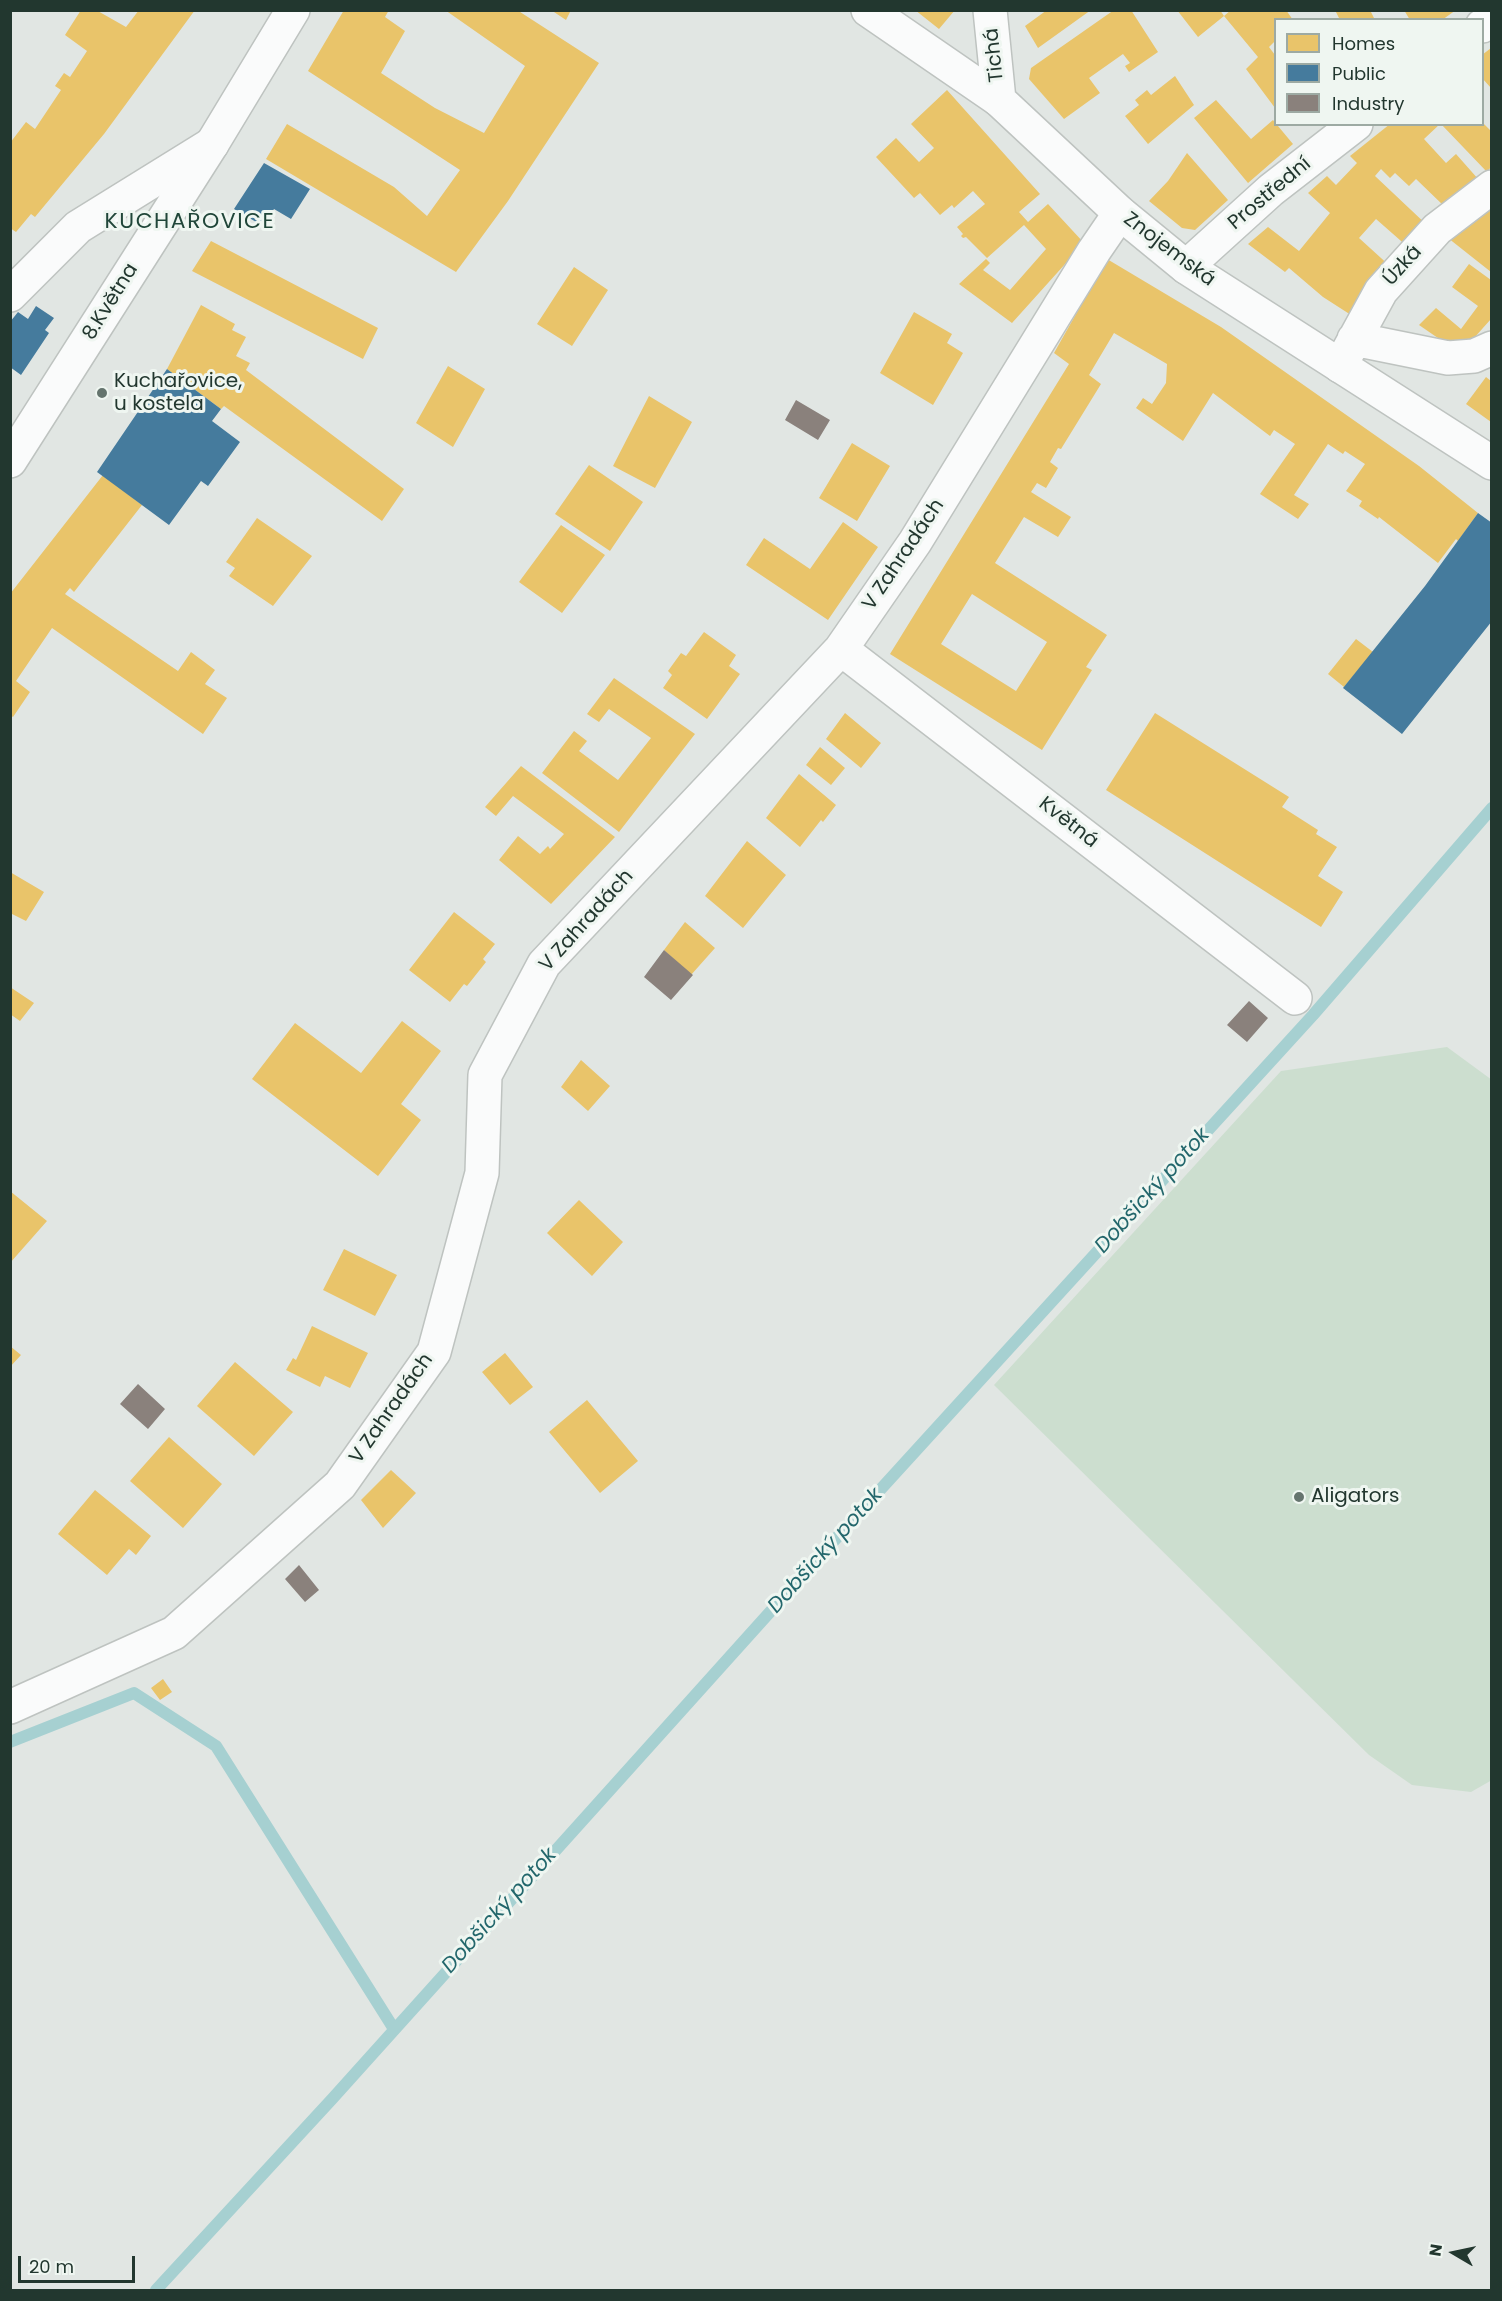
<!DOCTYPE html>
<meta charset="utf-8">
<style>
body{margin:0}
#map{position:relative;width:1502px;height:2301px;overflow:hidden;background:#e1e6e3;font-family:Poppins,sans-serif}
canvas{display:block}
.frame{position:absolute;inset:0;border:12px solid #22372f;pointer-events:none}
.legend{position:absolute;left:1274px;top:18px;width:210px;height:108px;box-sizing:border-box;background:#eff6f1;border:2px solid #9daaa3;margin:0;padding:8px 10px;list-style:none;font-size:18px;color:#22372f}
.legend li{display:flex;align-items:center;gap:12px;height:30px}
.legend b{width:30px;border:2px solid #9daaa3}
.north{position:absolute;left:1424px;top:2223px;width:60px;height:60px;-webkit-text-stroke:4px #eff6f1;paint-order:stroke;rotate:279deg;font-size:16px;font-weight:700;line-height:24px;text-align:center;color:#22372f}
.north::after{content:'';display:block;margin:auto;width:21px;height:27px;background:#22372f;clip-path:polygon(50% 0,100% 100%,50% 72%,0 100%)}
.scale{position:absolute;left:18px;top:2256px;width:117px;height:27px;box-sizing:border-box;border:3px solid #22372f;border-top:0;padding-left:8px;font-size:18px;line-height:21px;white-space:nowrap;color:#22372f;-webkit-text-stroke:4px #eff6f1;paint-order:stroke}
</style>
<div id="map">
<canvas width="1502" height="2301"></canvas>
<div class="frame"></div>
<ul class="legend">
<li><b style="height:16px;background:#e9c46a"></b>Homes</li>
<li><b style="height:16px;background:#457b9d"></b>Public</li>
<li><b style="height:16px;background:#8a817c"></b>Industry</li>
</ul>
<div class="north">N</div>
<div class="scale">20 m</div>
</div>
<script>
const ctx = document.querySelector('canvas').getContext('2d');
ctx.lineJoin = 'round';
function paint(path, color) { ctx.fillStyle = color; ctx.fill(path, 'evenodd'); }
const shape = rows => new Path2D(rows.map(r => 'M' + r).join(''));
function stroke(path, color, width, dash) { ctx.strokeStyle = color; ctx.lineWidth = width; ctx.lineCap = dash ? 'butt' : 'round'; ctx.setLineDash(dash || []); ctx.stroke(path); }
function write(font, color, halo, rows, align = 'center') {
  ctx.font = font + ' Poppins,sans-serif'; ctx.lineWidth = 6; ctx.setLineDash([]); ctx.textBaseline = 'middle'; ctx.strokeStyle = halo; ctx.fillStyle = color; for (const [text, x, y, turn = 0] of rows) {
    ctx.save(); ctx.translate(x, y); ctx.rotate((+turn || 0) * Math.PI / 180); ctx.textAlign = isNaN(turn) ? turn : align; if (halo) ctx.strokeText(text, 0, 0); ctx.fillText(text, 0, 0); ctx.restore();
  }
}
paint(shape([
 [1447,1047,1492,1080,1492,1780,1471,1792,1412,1785,1369,1755,994,1385,1281,1071]
]), '#ccdecf');
paint(shape([
 [81,10,96,10,126,27,139,10,195,10,104,134,35,217,31,214,16,232,10,228,10,143,26,122,35,129,61,90,55,86,64,73,70,77,87,51,65,35],
 [344,10,389,10,385,17,405,31,381,73,435,108,484,133,525,66,445,10,517,10,599,63,508,201,456,272,266,159,287,124,394,187,427,216,460,170,308,71],
 [551,10,571,10,566,20],
 [915,10,955,10,939,29],
 [1047,10,1091,10,1038,48,1025,26],
 [1114,10,1131,10,1158,52,1129,72,1125,66,1130,63,1123,54,1089,78,1100,93,1064,119,1029,79,1031,68],
 [1177,10,1220,10,1224,16,1198,37],
 [1231,10,1286,10,1293,20,1275,20,1275,41,1269,47,1275,55,1275,108,1246,69,1258,57,1224,16],
 [1335,10,1370,10,1375,20,1340,20],
 [1404,10,1456,10,1442,20,1410,20],
 [1491,48,1491,88,1482,78,1482,55],
 [1175,76,1194,105,1148,144,1125,116,1139,105,1135,100,1147,90,1151,95],
 [947,90,1040,194,1019,212,1028,222,1048,204,1084,243,1012,323,959,284,986,259,990,263,983,270,1010,290,1046,249,1024,225,987,258,966,237,963,238,961,236,963,234,957,227,985,204,973,191,954,208,952,205,940,215,920,193,914,198,876,157,896,138,919,162,934,148,911,124],
 [1216,100,1251,139,1273,120,1293,144,1248,183,1194,118],
 [1482,122,1491,131,1491,167,1487,172,1441,124,1482,124],
 [1390,124,1440,124,1424,139,1446,163,1456,154,1479,180,1445,207,1416,179,1409,186,1395,173,1390,178,1381,169,1375,176,1428,226,1409,248,1376,219,1359,238,1392,268,1351,315,1323,297,1289,268,1285,272,1248,244,1268,227,1299,251,1330,213,1308,193,1327,176,1336,185,1357,163,1350,156],
 [1187,153,1228,200,1195,230,1182,228,1149,201,1168,181],
 [1491,200,1491,229,1490,231,1491,232,1491,272,1448,238],
 [211,241,378,328,363,359,192,271],
 [1107,259,1221,327,1419,466,1478,513,1458,541,1456,539,1438,563,1379,517,1378,519,1359,506,1362,501,1346,491,1365,464,1345,451,1343,454,1328,444,1294,495,1309,504,1298,519,1260,494,1295,444,1274,430,1270,436,1213,393,1183,441,1136,408,1143,398,1152,404,1166,383,1167,364,1114,333,1089,375,1101,384,1061,449,1058,448,1050,462,1058,468,1046,488,1037,483,1031,492,1071,517,1058,537,1024,517,995,563,1107,635,1086,667,1092,670,1042,750,890,654,1069,364,1054,353],
 [972,594,1047,642,1016,691,941,644],
 [1469,264,1491,280,1491,319,1474,338,1451,347,1419,325,1436,308,1461,329,1478,306,1452,287],
 [574,267,608,290,572,346,537,324],
 [201,305,235,324,232,330,246,337,236,356,250,363,246,370,404,489,382,521,224,406,221,409,167,369],
 [914,312,952,334,947,343,963,353,933,405,880,373],
 [448,366,485,389,453,447,416,423],
 [1486,377,1491,381,1491,422,1466,404],
 [649,396,692,422,655,488,613,466],
 [852,443,890,466,857,521,819,498],
 [589,465,643,502,610,551,555,514],
 [103,475,142,505,74,592,70,588,65,594,178,671,191,652,215,670,205,684,227,698,203,734,52,628,16,681,30,692,13,717,10,715,10,594],
 [257,518,312,556,273,606,229,576,235,568,226,562],
 [843,522,878,547,828,620,746,565,764,538,810,569],
 [561,525,605,555,562,613,519,582],
 [704,632,736,655,729,666,740,674,707,719,663,688,672,675,668,671,681,653,686,656],
 [1356,639,1373,652,1344,687,1328,674],
 [614,678,695,734,619,832,542,773,574,731,587,741,579,751,618,780,651,738,609,709,599,722,587,714],
 [845,713,881,743,861,768,826,739],
 [1155,713,1289,797,1282,807,1318,830,1316,834,1337,847,1318,876,1343,892,1321,927,1106,790],
 [820,747,845,768,831,785,806,765],
 [521,766,615,837,551,904,499,860,518,836,540,854,548,846,550,849,564,834,513,796,496,816,485,807],
 [799,774,836,805,823,822,821,820,800,847,766,818],
 [747,841,786,875,743,928,705,896],
 [10,872,44,892,26,921,10,913],
 [454,912,495,944,483,959,486,962,467,986,464,984,450,1002,409,970],
 [685,922,715,948,691,975,664,950],
 [10,987,34,1003,20,1021,10,1014],
 [402,1021,441,1051,401,1104,421,1120,378,1176,252,1079,295,1023,361,1073],
 [581,1060,610,1086,588,1111,561,1087],
 [10,1191,47,1221,10,1263],
 [579,1200,623,1242,592,1276,547,1233],
 [344,1249,397,1275,375,1316,323,1290],
 [312,1326,368,1353,350,1388,325,1376,320,1387,286,1370,293,1358,296,1360],
 [10,1346,21,1355,10,1367],
 [505,1353,533,1387,510,1405,482,1372],
 [235,1362,293,1412,254,1456,197,1406],
 [587,1400,638,1461,600,1493,549,1432],
 [169,1437,222,1484,183,1528,130,1481],
 [391,1470,416,1493,383,1528,361,1500],
 [95,1490,151,1536,136,1555,129,1549,107,1575,58,1534],
 [163,1679,172,1692,160,1700,151,1688]
]), '#e9c46a');
paint(shape([
 [264,163,310,189,291,219,274,209,263,226,234,209],
 [36,306,54,318,45,330,49,333,21,375,10,367,10,322,18,312,28,319],
 [167,369,221,409,212,421,240,442,208,486,201,481,169,525,97,472],
 [1478,513,1492,523,1492,621,1402,734,1343,688,1425,586]
]), '#457b9d');
paint(shape([
 [796,400,830,420,818,440,785,420],
 [664,950,693,975,671,1000,644,977],
 [1249,1001,1268,1018,1247,1042,1227,1025],
 [138,1384,165,1409,148,1429,120,1404],
 [299,1565,319,1590,305,1602,285,1579]
]), '#8a817c');
stroke(shape([
 [10,1742,134,1693,216,1746,394,2029],
 [156,2290,333,2098,859,1513,1313,1015,1492,808]
]), '#a6d0d1', 12);
const street = shape([
 [868,10,999,100],
 [1482,26,1492,20],
 [1186,267,1271,190,1356,124],
 [10,295,78,227,212,144],
 [1354,339,1448,358,1474,356,1492,348],
 [1340,366,1381,291,1437,229,1492,187],
 [841,649,1295,998],
 [10,1707,174,1633,340,1485,434,1352,482,1173,485,1075,544,964,841,649,915,542,1094,251,1120,213]
]);
const secondary = shape([
 [990,10,999,100,1120,213,1186,267,1492,463],
 [10,461,212,144,293,10]
]);
stroke(street, '#bec3c0', 36);
stroke(secondary, '#bec3c0', 36);
stroke(street, '#fafbfb', 33);
stroke(secondary, '#fafbfb', 33);
for (const [x, y, r, color] of [
 [102,393,6,"#65746e"],
 [1299,1497,6,"#65746e"]
]) { const dot = new Path2D(); dot.arc(x, y, r, 0, 2 * Math.PI); ctx.fillStyle = color; ctx.fill(dot); stroke(dot, '#eff6f1', 2); }
write('20px', '#22372f', '#eff6f1', [
 ["Tichá",995,55,-96],
 ["Prostřední",1270,194,-40],
 ["Znojemská",1169,250,37],
 ["Úzká",1403,266,-48],
 ["8.Května",111,302,-58],
 ["V Zahradách",904,555,-56],
 ["Květná",1068,823,38],
 ["V Zahradách",587,921,-48],
 ["V Zahradách",392,1409,-55]
]);
write('20px', '#22372f', '#eff6f1', [
 ["Kuchařovice,",114,382],
 ["u kostela",114,405],
 ["Aligators",1311,1497]
], 'left');
write('italic 21px', '#23676c', '#eff6f1', [
 ["Dobšický potok",1153,1191,-48],
 ["Dobšický potok",826,1551,-48],
 ["Dobšický potok",500,1911,-48]
]);
ctx.letterSpacing = '1.5px';
write('22px', '#204639', '#eff6f1', [
 ["KUCHAŘOVICE",190,222]
]);
ctx.letterSpacing = '0px';
</script>
